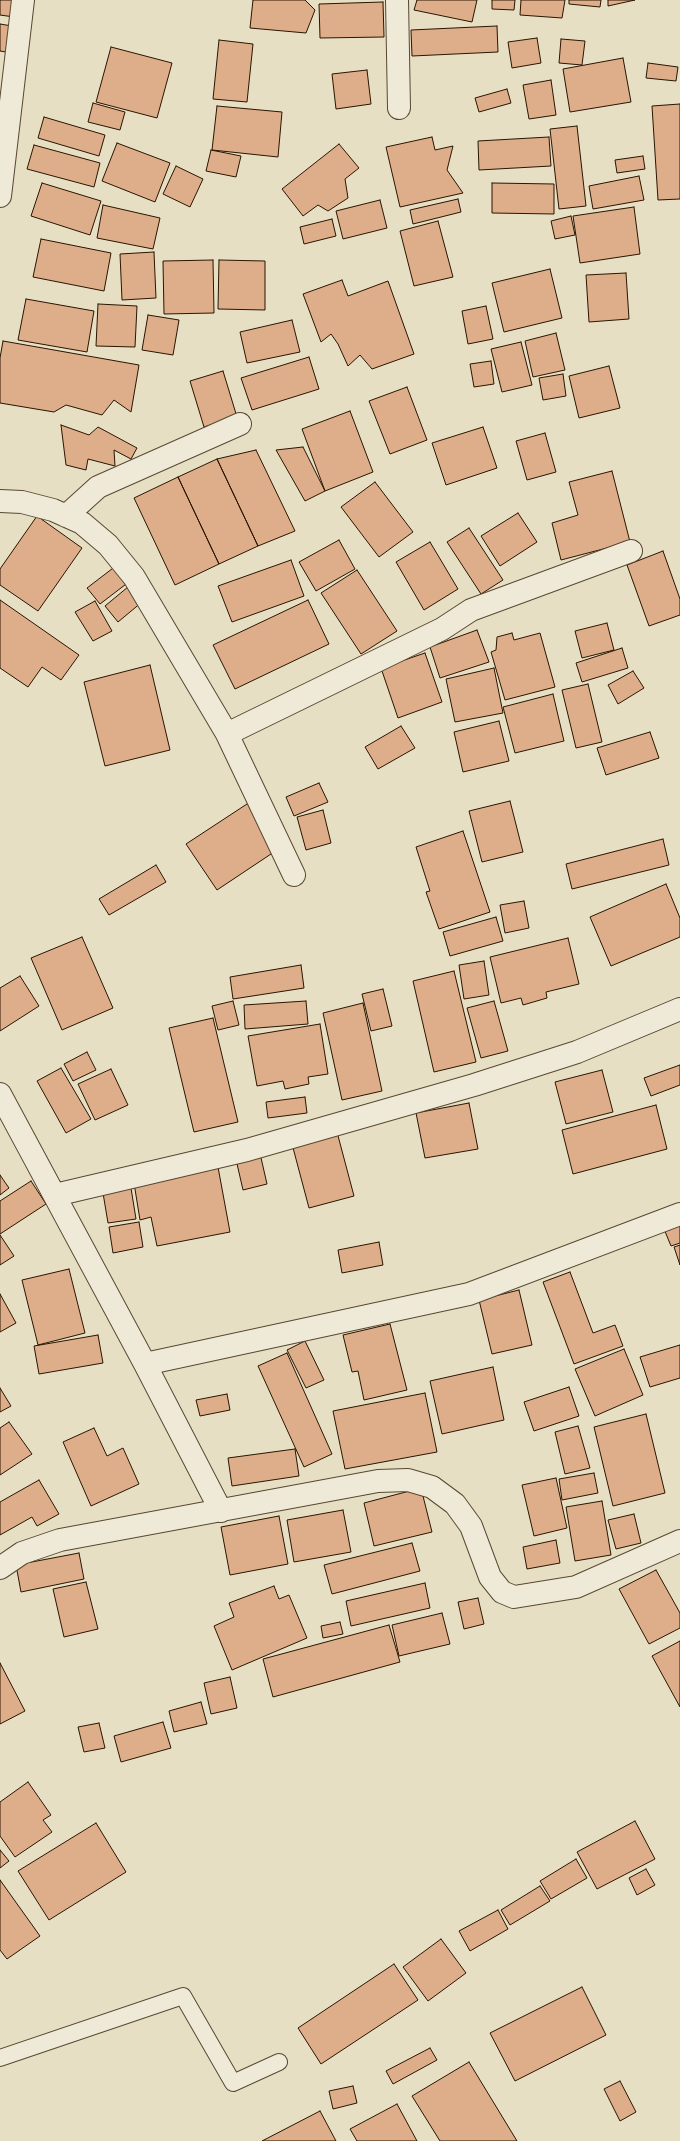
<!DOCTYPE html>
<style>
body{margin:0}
canvas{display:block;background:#e7dfc3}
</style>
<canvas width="680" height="2141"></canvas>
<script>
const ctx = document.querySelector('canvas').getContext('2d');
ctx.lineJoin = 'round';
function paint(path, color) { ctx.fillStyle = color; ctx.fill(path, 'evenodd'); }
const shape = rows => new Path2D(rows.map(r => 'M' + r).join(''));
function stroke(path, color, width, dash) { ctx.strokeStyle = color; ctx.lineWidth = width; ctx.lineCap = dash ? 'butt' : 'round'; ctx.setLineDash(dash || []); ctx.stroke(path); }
const building = shape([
 [0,0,17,0,14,17,0,15,0,0],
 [253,0,305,0,315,10,306,33,250,28,253,0],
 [417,0,477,0,472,22,414,10,417,0],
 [492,0,515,0,514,10,492,9,492,0],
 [521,0,565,0,562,18,520,15,521,0],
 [569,0,601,0,600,7,569,4,569,0],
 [608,0,635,0,608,6,608,0],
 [383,2,384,37,320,38,319,4,383,2],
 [0,24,12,26,6,52,0,51,0,24],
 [497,26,498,52,412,56,411,30,497,26],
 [537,38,541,63,512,68,508,42,537,38],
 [561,39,585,41,582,65,559,63,561,39],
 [219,40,253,44,247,102,213,99,219,40],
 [111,47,172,63,157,118,96,102,111,47],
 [623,58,631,102,570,112,563,69,623,58],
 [648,63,678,67,676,81,646,78,648,63],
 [367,70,371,104,336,109,332,74,367,70],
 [551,80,556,115,529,119,523,85,551,80],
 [507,89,511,103,479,112,475,98,507,89],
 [93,103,125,112,120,130,88,122,93,103],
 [680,104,680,199,658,200,652,106,680,104],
 [217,106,282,112,278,157,212,150,217,106],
 [44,117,105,135,99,156,38,138,44,117],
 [577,126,586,206,559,209,550,129,577,126],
 [432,137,435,150,453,146,447,170,463,193,400,207,386,147,432,137],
 [549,137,551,166,479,170,478,141,549,137],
 [117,143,170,163,155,202,102,181,117,143],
 [339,144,359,168,345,179,348,198,328,211,318,205,303,216,282,189,339,144],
 [34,145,100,163,94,187,27,169,34,145],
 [211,150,241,156,236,177,206,171,211,150],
 [643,156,645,169,617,173,615,160,643,156],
 [176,166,203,179,190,207,163,194,176,166],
 [639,176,644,200,593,209,589,186,639,176],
 [42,183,101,201,90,235,31,216,42,183],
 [492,183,554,184,554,214,492,213,492,183],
 [458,199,461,212,413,224,410,210,458,199],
 [380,200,387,228,343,239,336,211,380,200],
 [103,205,160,218,153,249,97,238,103,205],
 [634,207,640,254,580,263,573,216,634,207],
 [571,216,575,235,555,239,551,221,571,216],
 [332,219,336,236,304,244,300,227,332,219],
 [438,221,453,277,414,286,400,231,438,221],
 [41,239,111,253,104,291,33,277,41,239],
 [154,252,156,298,122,300,120,254,154,252],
 [213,260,214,313,164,314,163,261,213,260],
 [219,260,265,261,265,310,218,309,219,260],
 [550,269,562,318,504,332,492,283,550,269],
 [626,273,629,319,589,322,586,275,626,273],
 [342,280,348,296,388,281,414,354,372,369,360,355,348,366,338,344,331,334,321,342,303,294,342,280],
 [26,299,94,311,87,352,18,340,26,299],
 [98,304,137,306,135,347,96,346,98,304],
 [486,306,493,339,468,344,462,311,486,306],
 [148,315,179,320,173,355,142,350,148,315],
 [292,320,300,352,247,363,240,332,292,320],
 [556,333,565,370,533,377,525,341,556,333],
 [3,341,139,365,131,412,114,400,102,415,66,405,54,412,0,403,0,358,3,341],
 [521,342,532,385,502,392,491,349,521,342],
 [309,357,319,389,252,410,241,378,309,357],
 [491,361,494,384,474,387,470,364,491,361],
 [609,366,620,408,579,418,569,376,609,366],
 [223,371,237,417,204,427,190,381,223,371],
 [563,374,566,396,543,400,539,378,563,374],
 [407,387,427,440,390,454,369,401,407,387],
 [350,411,373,472,325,491,302,429,350,411],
 [61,425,89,435,98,427,137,448,131,459,114,450,115,466,88,459,86,470,66,465,61,425],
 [483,427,497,468,446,485,432,443,483,427],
 [545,433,556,472,527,480,516,441,545,433],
 [303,447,325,491,305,501,276,450,303,447],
 [256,450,295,531,258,546,217,459,256,450],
 [217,459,258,546,219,564,178,477,217,459],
 [612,471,630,542,561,560,552,523,578,515,569,482,612,471],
 [178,477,219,564,175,585,134,498,178,477],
 [375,482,413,532,379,557,341,507,375,482],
 [518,513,537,542,500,566,481,536,518,513],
 [37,516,82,548,38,611,0,585,0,569,37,516],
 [469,528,503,580,481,594,447,542,469,528],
 [339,540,355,569,316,591,299,562,339,540],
 [430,542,458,589,424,610,396,562,430,542],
 [663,551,680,599,680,615,649,626,627,565,663,551],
 [291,560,304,596,232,622,218,586,291,560],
 [121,562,134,578,100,604,87,588,121,562],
 [357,570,397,631,361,654,321,593,357,570],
 [134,582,148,597,118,622,105,606,134,582],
 [0,600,79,655,61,680,42,667,28,687,0,668,0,600],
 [308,600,329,644,235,689,213,645,308,600],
 [95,601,112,631,93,641,75,612,95,601],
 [607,623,614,650,582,658,575,631,607,623],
 [477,630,489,662,440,678,430,647,477,630],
 [512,633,514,640,540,633,555,687,505,700,491,652,496,650,497,637,512,633],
 [622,648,628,668,582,682,576,663,622,648],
 [425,653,442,702,398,718,381,668,425,653],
 [150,665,170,750,105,766,84,682,150,665],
 [494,668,503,713,455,722,446,679,494,668],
 [633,671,644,688,618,704,608,685,633,671],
 [588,684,602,742,576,748,562,690,588,684],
 [553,694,564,741,515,753,503,707,553,694],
 [499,721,509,761,463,772,454,732,499,721],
 [401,726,415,748,378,769,365,747,401,726],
 [650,732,659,758,606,775,597,748,650,732],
 [319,783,328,802,294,816,286,797,319,783],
 [510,801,523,852,482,862,469,811,510,801],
 [250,802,280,848,217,890,186,844,250,802],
 [323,810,331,843,306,850,297,817,323,810],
 [463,831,490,912,439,929,426,892,430,891,416,847,463,831],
 [663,839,669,865,572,889,566,864,663,839],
 [156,865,166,882,109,915,99,899,156,865],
 [666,884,680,918,680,937,611,966,590,917,666,884],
 [524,901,529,928,505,933,500,905,524,901],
 [496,917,503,941,450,956,443,932,496,917],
 [82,937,113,1008,62,1030,31,958,82,937],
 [568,938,579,984,546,992,547,998,523,1005,521,998,501,1003,490,957,568,938],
 [484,961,489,995,464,999,459,965,484,961],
 [301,965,304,988,233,999,230,977,301,965],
 [454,971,476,1062,434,1072,413,981,454,971],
 [20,976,39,1006,0,1031,0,988,20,976],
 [383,989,392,1026,371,1031,362,994,383,989],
 [233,1001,239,1025,218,1030,212,1006,233,1001],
 [306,1001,308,1024,245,1029,244,1005,306,1001],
 [494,1001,508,1051,481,1058,467,1008,494,1001],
 [363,1003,382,1091,342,1100,323,1013,363,1003],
 [213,1018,238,1122,194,1132,169,1028,213,1018],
 [320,1024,328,1074,308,1077,309,1084,285,1089,283,1081,257,1086,248,1036,320,1024],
 [87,1052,96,1070,73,1081,64,1064,87,1052],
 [680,1065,680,1085,651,1096,644,1078,680,1065],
 [61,1068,91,1119,66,1133,37,1081,61,1068],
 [111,1069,128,1105,95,1120,78,1084,111,1069],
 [602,1070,613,1112,566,1124,555,1082,602,1070],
 [305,1097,307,1113,268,1118,266,1102,305,1097],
 [469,1103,478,1149,425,1158,416,1113,469,1103],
 [656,1105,667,1149,573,1174,562,1130,656,1105],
 [337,1132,354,1196,309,1208,292,1144,337,1132],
 [259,1149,267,1184,243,1190,235,1155,259,1149],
 [218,1167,230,1232,157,1246,151,1217,140,1220,134,1183,218,1167],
 [0,1175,9,1188,0,1195,0,1175],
 [31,1181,46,1204,0,1234,0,1201,31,1181],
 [131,1188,136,1219,108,1223,103,1193,131,1188],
 [139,1222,143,1247,113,1253,109,1227,139,1222],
 [680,1223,680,1243,671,1246,664,1229,680,1223],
 [0,1235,14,1256,0,1265,0,1235],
 [379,1242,383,1265,342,1273,338,1250,379,1242],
 [680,1245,680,1265,674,1247,680,1245],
 [69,1269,85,1333,38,1345,22,1280,69,1269],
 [570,1272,593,1333,615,1325,623,1346,574,1364,543,1282,570,1272],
 [519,1290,532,1345,492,1354,479,1300,519,1290],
 [0,1294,16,1323,0,1332,0,1294],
 [390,1324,407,1390,364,1400,358,1371,352,1372,343,1335,390,1324],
 [98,1335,103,1363,39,1374,34,1346,98,1335],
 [305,1341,324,1380,306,1388,287,1350,305,1341],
 [680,1345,680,1378,650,1387,640,1357,680,1345],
 [624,1349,643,1395,595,1416,575,1369,624,1349],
 [287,1353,332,1454,304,1467,258,1366,287,1353],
 [493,1367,504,1420,442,1434,430,1381,493,1367],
 [569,1387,579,1416,534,1431,524,1402,569,1387],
 [0,1388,11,1406,0,1412,0,1388],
 [425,1393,437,1452,345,1469,333,1411,425,1393],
 [227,1394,230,1410,200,1416,196,1400,227,1394],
 [646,1414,665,1493,613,1506,594,1427,646,1414],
 [9,1422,32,1454,0,1475,0,1428,9,1422],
 [578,1426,590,1468,565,1474,555,1432,578,1426],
 [94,1428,107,1456,123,1448,139,1484,91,1506,63,1442,94,1428],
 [295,1449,299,1476,232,1486,228,1458,295,1449],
 [594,1473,598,1493,562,1500,559,1479,594,1473],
 [556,1478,567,1528,534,1536,522,1485,556,1478],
 [39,1480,59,1514,37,1526,32,1517,0,1535,0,1502,39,1480],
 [421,1488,432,1532,374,1546,364,1503,421,1488],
 [602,1501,611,1555,575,1561,566,1507,602,1501],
 [343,1510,351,1552,294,1562,287,1520,343,1510],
 [634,1514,641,1543,616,1549,608,1520,634,1514],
 [279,1516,288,1564,230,1575,221,1527,279,1516],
 [556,1540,560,1563,527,1569,523,1547,556,1540],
 [412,1543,420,1571,332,1594,324,1565,412,1543],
 [79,1553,84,1579,21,1592,16,1565,79,1553],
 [656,1570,680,1613,680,1628,649,1644,619,1589,656,1570],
 [86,1582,98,1629,64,1637,53,1589,86,1582],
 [425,1583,430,1608,351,1626,346,1601,425,1583],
 [274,1586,279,1599,289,1595,307,1638,232,1670,214,1626,234,1617,229,1603,274,1586],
 [478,1598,484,1624,464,1629,458,1602,478,1598],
 [442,1613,450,1644,399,1656,392,1625,442,1613],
 [340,1622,343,1634,323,1638,321,1626,340,1622],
 [389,1625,400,1662,273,1697,263,1659,389,1625],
 [680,1641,680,1707,652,1656,680,1641],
 [0,1663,25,1711,0,1724,0,1663],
 [230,1677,237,1708,211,1714,204,1683,230,1677],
 [201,1702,207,1724,174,1732,169,1711,201,1702],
 [163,1722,171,1748,121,1762,114,1736,163,1722],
 [99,1723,105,1748,84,1752,78,1727,99,1723],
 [28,1782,51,1815,43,1820,52,1832,15,1857,0,1836,0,1802,28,1782],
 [635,1821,655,1859,597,1889,577,1852,635,1821],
 [96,1823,126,1872,49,1920,18,1871,96,1823],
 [0,1850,9,1861,0,1868,0,1850],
 [576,1859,587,1878,551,1899,540,1881,576,1859],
 [646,1869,655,1885,637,1895,629,1878,646,1869],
 [0,1880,40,1936,7,1959,0,1950,0,1880],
 [540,1886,550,1901,510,1925,501,1910,540,1886],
 [498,1910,508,1929,470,1951,459,1931,498,1910],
 [441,1939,466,1973,428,2001,403,1967,441,1939],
 [394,1964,418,2000,321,2064,298,2028,394,1964],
 [582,1987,606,2035,515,2081,490,2033,582,1987],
 [430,2048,437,2060,393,2084,386,2071,430,2048],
 [469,2062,517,2141,440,2141,412,2096,469,2062],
 [620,2081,636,2112,620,2121,604,2089,620,2081],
 [353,2086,357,2103,333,2109,329,2091,353,2086],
 [397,2104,417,2141,357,2141,350,2129,397,2104],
 [320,2111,336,2141,262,2141,320,2111]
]);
paint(building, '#dead89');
stroke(building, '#291501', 1);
const service = shape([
 [0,2058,183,1996,233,2083,279,2062]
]);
const minor = shape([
 [397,0,399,108],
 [0,196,23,0],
 [0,501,22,502,53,510,82,523,108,545,134,577,227,734,294,875],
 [66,516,98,487,240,424],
 [227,734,442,629,471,610,631,551],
 [0,1094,145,1364,221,1511],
 [55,1195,247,1150,474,1085,577,1052,680,1009],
 [145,1364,469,1294,680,1214],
 [0,1568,22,1553,60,1540,378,1481,408,1480,432,1487,455,1504,471,1526,490,1577,502,1592,514,1597,576,1587,680,1541]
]);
stroke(service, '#584832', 18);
stroke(minor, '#584832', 24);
stroke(service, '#efead8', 16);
stroke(minor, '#efead8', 22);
</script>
